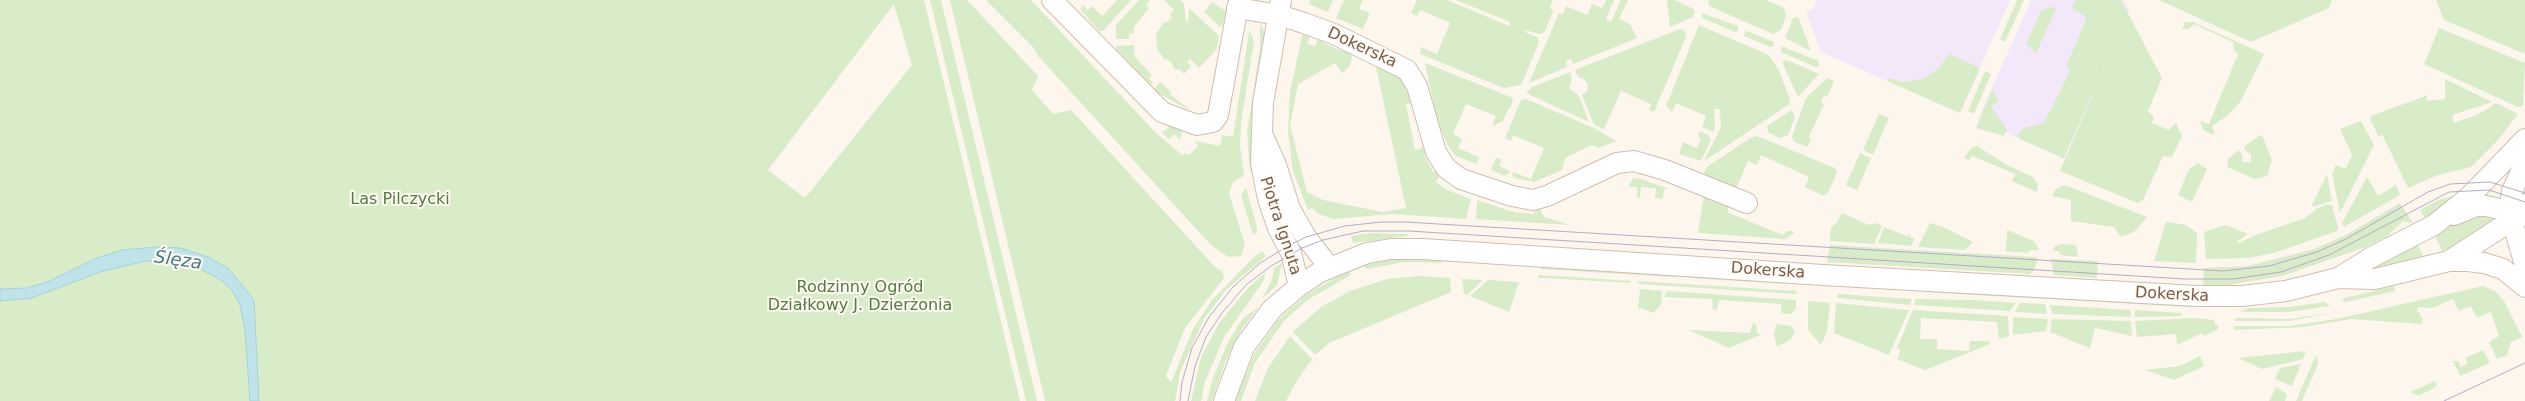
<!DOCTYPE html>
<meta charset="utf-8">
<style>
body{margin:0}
canvas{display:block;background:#fdf6ec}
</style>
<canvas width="2525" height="401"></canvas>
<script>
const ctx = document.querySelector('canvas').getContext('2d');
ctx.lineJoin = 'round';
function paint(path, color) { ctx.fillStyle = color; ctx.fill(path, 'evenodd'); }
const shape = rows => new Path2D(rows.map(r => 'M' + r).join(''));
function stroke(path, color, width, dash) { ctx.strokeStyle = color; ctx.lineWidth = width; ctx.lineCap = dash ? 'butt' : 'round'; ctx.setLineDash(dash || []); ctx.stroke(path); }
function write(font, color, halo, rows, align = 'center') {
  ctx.font = font + ' "DejaVu Sans",sans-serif'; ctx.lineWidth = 4; ctx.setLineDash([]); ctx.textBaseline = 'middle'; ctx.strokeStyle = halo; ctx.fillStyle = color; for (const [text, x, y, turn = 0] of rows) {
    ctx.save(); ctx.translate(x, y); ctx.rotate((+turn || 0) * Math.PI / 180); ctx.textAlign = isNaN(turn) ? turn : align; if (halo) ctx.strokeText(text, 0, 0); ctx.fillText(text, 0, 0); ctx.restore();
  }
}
paint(shape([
 [1817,0,2010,0,1960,113,1821,52,1806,12,1814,8],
 [2031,0,2123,0,2129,11,2064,159,1978,120]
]), '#f3e8fa');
paint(shape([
 [0,0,924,0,1020,401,0,401],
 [894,4,912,65,805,198,768,170],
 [930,0,941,0,1037,401,1026,401],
 [950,0,967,0,1038,76,1032,90,1053,114,1071,110,1216,268,1222,271,1224,278,1185,328,1166,376,1171,382,1193,329,1212,300,1255,256,1262,251,1266,256,1226,290,1204,319,1180,372,1175,401,1045,401],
 [986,0,1031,0,1156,133,1182,155,1186,153,1189,155,1198,146,1195,143,1196,141,1220,146,1222,135,1233,137,1249,32,1251,33,1254,41,1241,123,1240,145,1244,176,1233,182,1229,193,1245,245,1241,256,1228,257,1211,245,1038,56,1033,47],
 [1117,0,1131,0,1103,31,1099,31,1080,9,1083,5,1088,10,1092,6,1102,16],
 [1139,0,1150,0,1146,5,1149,8,1134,27,1134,33,1129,34,1129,39,1116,39,1116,25],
 [1164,0,1180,0,1184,4,1186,21,1188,23,1189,8,1219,36,1217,49,1199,68,1190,59,1187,62,1191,66,1184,74,1179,69,1176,70,1172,66,1173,64,1167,59,1165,60,1157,49,1156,34,1164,22,1166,23,1172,17,1170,15,1174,10],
 [1310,0,1333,0,1328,12,1309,4],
 [1344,0,1363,0,1359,9,1370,13,1363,29,1336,18],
 [1417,0,1447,0,1509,26,1510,22,1456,0,1553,0,1550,7,1553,12,1544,33,1539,34,1525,30,1525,32,1537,37,1539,42,1521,85,1504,88,1420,54,1421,47,1437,54,1450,23,1420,10,1417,16,1411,13],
 [1606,0,1614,0,1606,19,1611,22,1621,0,1628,0,1619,19,1630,24,1637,38,1573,64,1571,59,1566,61,1567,67,1529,83,1559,13,1563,14,1566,6,1587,15,1592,4,1602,8],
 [1667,0,1675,0,1693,9,1695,11,1693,17,1670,27],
 [1708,0,1766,0,1784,8,1786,16,1781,30,1773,34,1709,6],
 [2017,0,2024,0,2005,42,2000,39],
 [2076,0,2121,0,2162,78,2148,111,2154,117,2152,123,2169,130,2176,123,2182,136,2172,157,2163,156,2143,200,2138,203,2060,171,2112,49,2064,158,2020,139,2017,136,2024,128,2044,123,2066,80,2070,68,2066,66,2086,20,2085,16,2072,8],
 [2159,0,2332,0,2329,8,2251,42],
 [2436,0,2525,0,2525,54,2444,20],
 [1212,2,1226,11,1223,25,1220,27,1204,12],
 [2051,7,2056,8,2036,53,2026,44,2041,11],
 [1702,13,1738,26,1738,31,1735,32,1702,18],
 [1798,17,1811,51,1785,38,1793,18],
 [2185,22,2193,22,2264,54,2240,102,2227,116,2212,126,2215,135,2204,131,2200,121,2209,124,2238,54,2234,50,2233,42,2194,24,2189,29,2182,29],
 [1260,23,1265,33,1251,123,1252,169,1250,173,1247,132,1260,48],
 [1699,25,1769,55,1779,71,1790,99,1788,105,1704,161,1721,127,1720,109,1714,109,1715,128,1713,132,1702,127,1706,116,1676,103,1672,112,1666,106],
 [2439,28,2525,63,2523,106,2518,107,2424,64],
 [1680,29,1685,31,1686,37,1654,112,1649,110,1651,104,1621,91,1604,129,1594,125,1582,95,1587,91,1588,84,1584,79,1578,77,1575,70],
 [1745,30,1774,42,1774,46,1770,47,1744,36],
 [1303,32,1311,33,1307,44,1315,46,1319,36,1325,38,1324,43,1342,51,1345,45,1351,53,1352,58,1349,67,1342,73,1335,63,1298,84,1290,125,1307,192,1323,200,1383,212,1406,208,1375,62,1400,71,1415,102,1406,104,1415,150,1426,147,1429,152,1424,155,1433,172,1439,170,1442,173,1436,182,1447,190,1471,199,1466,219,1392,214,1333,219,1319,214,1312,208,1308,210,1293,171,1288,132,1290,92],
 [1134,45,1135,57,1152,75,1149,78,1153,83,1151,85,1117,50,1116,46],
 [1781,46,1819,61,1819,66,1815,67,1781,52],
 [1949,54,1980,68,1960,113,1887,81,1889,78,1903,82,1922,79,1938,69],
 [1787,60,1819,74,1798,97,1783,64,1783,61],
 [1425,63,1513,98,1511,107,1508,109,1503,121,1492,126,1496,116,1466,104,1453,134,1462,139,1458,148,1479,157,1476,164,1456,156,1448,146,1437,120],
 [1985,71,1991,74,1974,114,1968,111],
 [1570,72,1572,78,1569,88,1579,96,1589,122,1526,93,1532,87],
 [1827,78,1834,81,1827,97,1824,96,1821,102,1824,104,1809,137,1811,139,1807,147,1793,141,1792,136,1806,98],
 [2445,79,2492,102,2452,115,2454,123,2479,114,2496,103,2518,114,2499,139,2471,167,2438,175,2408,188,2382,134,2379,137,2370,119,2371,116,2428,95,2425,101,2445,99],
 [1160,82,1171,92,1169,94,1188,108,1187,109,1158,93,1154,89],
 [1992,90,1999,101,1991,106,2007,130,2004,136,1976,128],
 [1526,99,1594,128,1616,141,1598,148,1592,145,1565,158,1562,170,1534,182,1515,178,1512,175,1513,172,1531,179,1544,148,1513,135,1511,141,1505,138,1521,100],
 [1792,110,1795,117,1788,135,1779,138,1768,132,1767,126],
 [1879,114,1889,118,1873,155,1863,150],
 [2361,121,2374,145,2340,213,2332,173,2336,165,2346,169,2352,155,2340,129],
 [1171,125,1183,129,1180,140,1174,134,1169,139,1162,133],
 [1700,131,1708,135,1711,140,1701,161,1679,154,1683,142,1697,148,1701,138,1698,136],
 [2260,135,2263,137,2272,160,2267,176,2255,179,2227,167,2228,159,2239,150,2242,155,2243,162,2251,162,2251,154,2247,152,2244,147],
 [1757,136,1835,168,1837,172,1828,193,1824,196,1805,187,1809,177,1761,155,1757,165,1748,161,1735,191,1703,175,1707,167,1750,138],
 [1977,146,2007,165,2033,177,2038,184,2037,192,2012,181,2015,174,1972,156,1969,160,1964,158,1971,148],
 [1860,153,1871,158,1857,190,1846,185],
 [1496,158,1502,159,1499,166,1510,171,1508,174,1505,176,1491,170],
 [2198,163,2207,169,2192,202,2178,195,2189,169],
 [2327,174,2332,201,2311,207],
 [2367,177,2378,196,2396,185,2400,195,2344,227,2342,223],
 [1633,178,1641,179,1669,189,1664,189,1663,199,1655,198,1656,188,1641,187,1640,198,1637,197,1637,187,1628,187],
 [2065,185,2147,217,2135,231,2124,236,2120,236,2114,227,2071,221,2071,200,2052,196,2056,189],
 [1246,187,1257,228,1257,232,1253,235,1241,195],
 [1704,195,1731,201,1727,212,1782,235,1790,230,1794,233,1785,239,1698,233],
 [2457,195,2444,205,2425,218,2420,210,2438,200],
 [1477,200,1513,212,1534,214,1538,205,1544,217,1570,225,1476,219],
 [2400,203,2413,223,2403,221,2386,237,2363,248,2282,276,2203,289,2204,268,2248,266,2314,249,2344,236],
 [2326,205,2332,205,2338,228,2337,231,2274,253,2248,258,2206,259,2204,232,2226,225,2248,234,2236,242,2240,243,2253,236,2305,218,2316,209],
 [1842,213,1869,225,1876,223,1882,226,1874,244,1830,241,1831,227,1837,223],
 [2477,214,2500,218,2454,247,2442,251,2434,234,2465,217],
 [2166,222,2186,225,2197,233,2196,263,2154,261],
 [1930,223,1941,226,1973,242,1965,250,1918,247],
 [1884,227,1907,236,1911,234,1910,237,1915,239,1911,246,1878,243],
 [2007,230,2034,241,2039,250,2031,250,2027,253,2006,251],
 [1370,233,1408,234,1408,236,1353,243,1351,236],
 [2417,243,2423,256,2367,270],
 [2062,244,2076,245,2078,257,2061,255,2058,251,2053,251,2055,246],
 [1830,245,2034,257,2038,259,2034,270,2030,274,1827,262],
 [1402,258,1438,259,1443,263,1404,262,1367,269,1363,265],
 [2051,259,2098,261,2097,278,2054,275],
 [1282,263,1277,285,1262,299,1272,280,1274,268],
 [1541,264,1677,275,1674,277,1541,269],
 [1349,270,1351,275,1309,299,1284,321,1255,363,1241,401,1235,401,1254,354,1278,320,1306,295],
 [1266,272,1263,282,1224,337,1205,382,1201,401,1191,401,1201,357,1219,323,1248,288],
 [1538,275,1572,277,1630,281,1630,283,1545,278,1538,278],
 [1685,275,1786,281,1790,284,1689,278],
 [1419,276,1450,278,1451,292,1329,343,1315,355,1293,332,1321,307,1350,291,1387,279],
 [1462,279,1483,280,1467,295,1464,294],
 [1488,280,1519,282,1509,312,1470,296],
 [1637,281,1796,291,1796,294,1639,284],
 [2394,286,2395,291,2346,302,2341,299],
 [2483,286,2495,291,2504,301,2522,337,2511,342,2507,355,2497,359,2489,342,2499,336,2491,312,2477,318,2471,306,2459,311,2453,299,2432,308,2418,307,2417,312,2420,313,2420,317,2423,318,2422,324,2351,319,2304,327,2234,330,2234,326,2289,326,2336,319],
 [1937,288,2190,304,2189,307,1925,292],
 [1640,289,1662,291,1661,305,1653,313,1641,308,1638,309],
 [1667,291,1796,300,1796,309,1792,313,1786,314,1781,313,1781,304,1719,300,1717,309,1713,310,1712,299,1664,297],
 [1838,294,1912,299,1910,305,1837,298],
 [1915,299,1973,300,2016,303,2010,311,1915,305],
 [1808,301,1830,303,1827,331,1821,345,1808,330],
 [2325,302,2330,306,2289,312,2240,312,2248,308,2289,307],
 [1836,303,1909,310,1889,355,1834,333],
 [2020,303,2045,304,2047,314,2015,312],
 [2050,305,2131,310,2131,317,2053,314],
 [1259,307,1242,329,1226,360,1212,401,1207,401,1213,378,1228,342,1243,318],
 [1913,310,2008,316,2009,336,1999,339,1997,322,1921,318,1920,339,1937,339,1937,349,1969,351,1970,341,1988,341,1990,344,1925,370,1897,359,1901,350,1897,348],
 [2135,310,2182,313,2181,316,2135,317],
 [2336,312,2289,321,2235,321,2236,318,2289,319],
 [2013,317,2048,319,2046,331,2013,335],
 [2195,318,2214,320,2215,325,2218,325,2218,329,2204,336,2202,333,2177,345,2176,334,2137,337,2135,321],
 [2052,319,2131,321,2132,336,2095,328,2090,348,2050,332],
 [1753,323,1756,324,1757,334,1763,334,1729,348,1689,330,1750,333],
 [1776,324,1791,326,1795,331,1791,339,1777,347,1774,335],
 [1290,336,1312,359,1296,382,1286,401,1255,401,1268,368],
 [2483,350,2490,363,2460,376,2453,361,2458,361,2461,367,2468,363,2465,358],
 [2306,351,2303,359,2262,369,2238,358],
 [2316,355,2318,364,2302,401,2296,401],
 [2200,356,2204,366,2174,380,2145,370,2180,366],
 [2301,364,2292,386,2275,379,2280,368],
 [2435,381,2437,386,2419,396,2410,392],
 [2276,387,2287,394,2285,401,2269,401]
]), '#d8ecc9');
const water = shape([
 [156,247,181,248,208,257,228,268,254,300,259,401,250,401,245,330,240,305,232,290,221,280,191,264,145,261,100,272,32,298,0,301,0,289,27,288,47,282,97,258,122,250,156,247]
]);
paint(water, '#bfe3e8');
stroke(water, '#a5d3da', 1);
const minor = shape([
 [1052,0,1162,112,1197,125,1213,122,1218,115,1239,0],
 [1281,0,1263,103,1261,163,1268,199,1278,228,1291,253,1299,286],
 [1237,8,1279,15,1304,23,1334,34,1407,70,1417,86,1436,152,1446,168,1461,179,1512,196,1533,200,1547,196,1617,163,1634,161,1665,170,1747,203],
 [1264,138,1276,165,1290,209,1306,237,1329,267],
 [2525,163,2512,191,2509,211,2525,265],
 [2454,215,2476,206,2486,206,2509,211,2518,218],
 [2449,261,2503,226,2525,204],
 [2338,278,2375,279,2449,261,2468,261,2484,263,2503,269,2525,287],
 [1224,401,1244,347,1272,309,1299,286,1320,272,1367,253,1391,249,1423,249,1823,275,2197,296,2242,296,2286,291,2338,278,2370,258,2434,225,2470,196,2525,139]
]);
stroke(minor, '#d1beb0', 22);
stroke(minor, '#fff', 20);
stroke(shape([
 [1180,401,1182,382,1192,348,1209,317,1233,287,1260,263,1288,246,1306,237,1345,226,1381,222,1405,222,2223,271,2269,266,2317,252,2346,239,2428,192,2450,184,2490,182,2525,193],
 [1188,401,1195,366,1206,337,1222,313,1246,285,1271,266,1302,248,1323,240,1363,231,1409,231,2184,279,2233,279,2281,272,2329,255,2449,192,2489,190,2525,202],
 [2444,401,2525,363]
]), '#b9a8c9', 1);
write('16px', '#7a5c4d', '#fffaf3', [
 ["Dokerska",1362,48,25],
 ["Piotra Ignuta",1280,226,72],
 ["Dokerska",1768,271,4],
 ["Dokerska",2172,295,3]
]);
write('16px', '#537a41', '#fffaf3', [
 ["Las Pilczycki",400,200],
 ["Rodzinny Ogród",860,288],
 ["Działkowy J. Dzierżonia",860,306]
]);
write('italic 18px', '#437c86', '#fffaf3', [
 ["Ślęza",178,261,8]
]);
</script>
